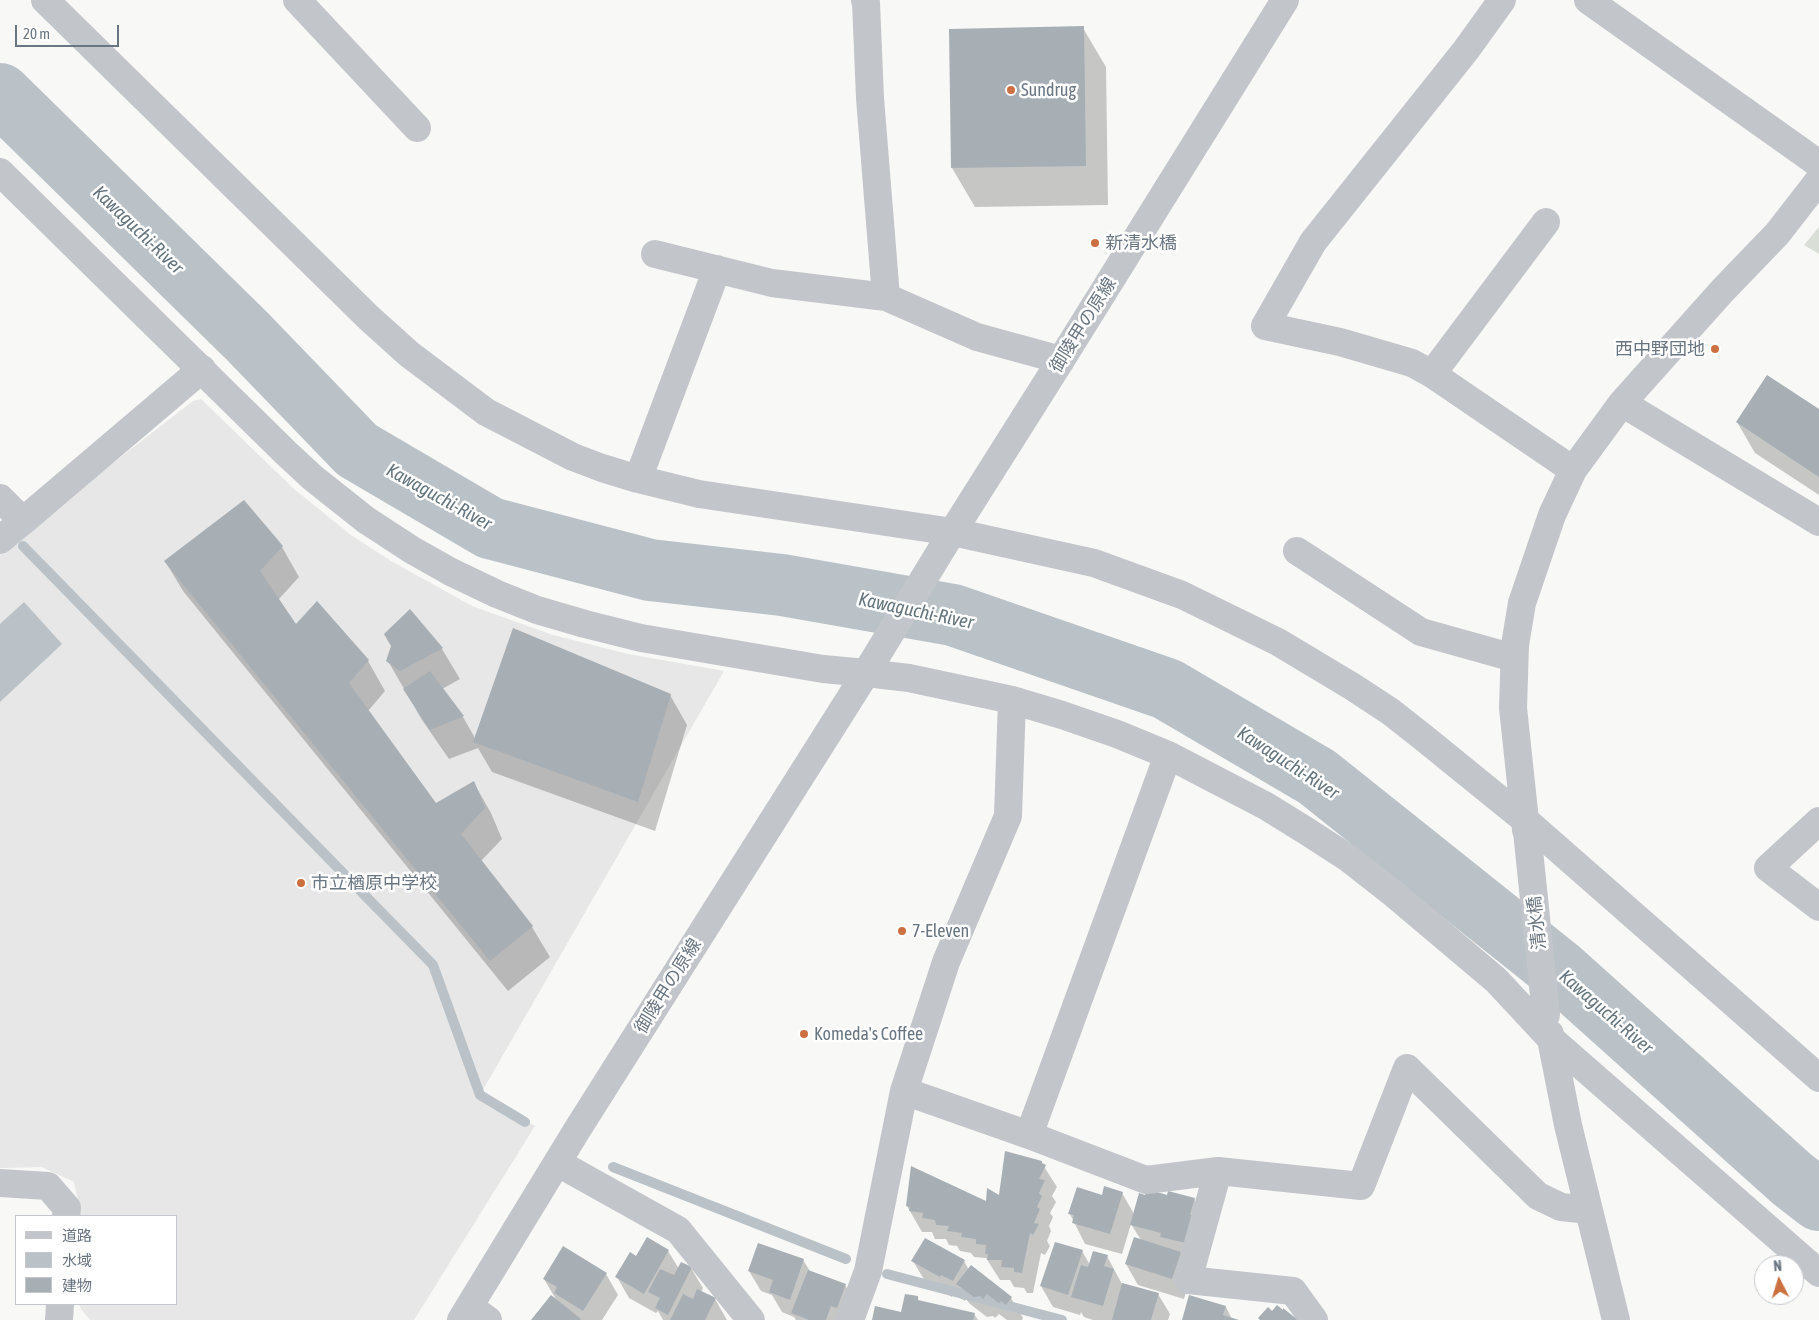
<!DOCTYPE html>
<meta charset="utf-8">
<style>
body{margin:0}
#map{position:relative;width:1819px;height:1320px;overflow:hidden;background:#f8f8f6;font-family:"Asap Condensed","Noto Sans JP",sans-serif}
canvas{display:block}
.legend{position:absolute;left:15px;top:1215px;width:162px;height:90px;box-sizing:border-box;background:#fff;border:1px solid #c4c8cd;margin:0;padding:6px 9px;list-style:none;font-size:15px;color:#6b7683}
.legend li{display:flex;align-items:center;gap:10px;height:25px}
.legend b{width:25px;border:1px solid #c4c8cd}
.north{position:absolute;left:1754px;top:1255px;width:50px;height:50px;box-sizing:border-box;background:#fff;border:1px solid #c4c8cd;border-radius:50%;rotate:355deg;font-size:14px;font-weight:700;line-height:20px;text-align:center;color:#6b7683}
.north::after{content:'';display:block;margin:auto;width:18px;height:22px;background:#cd7041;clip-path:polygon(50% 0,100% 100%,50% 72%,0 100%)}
.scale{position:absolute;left:15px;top:25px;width:104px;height:22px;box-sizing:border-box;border:2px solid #6b7683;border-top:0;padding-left:6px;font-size:15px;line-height:18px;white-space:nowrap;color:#6b7683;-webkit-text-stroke:4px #fff;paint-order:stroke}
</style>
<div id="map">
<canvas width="1819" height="1320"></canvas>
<ul class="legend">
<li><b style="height:6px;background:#c2c5c9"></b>道路</li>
<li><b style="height:14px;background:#bac2c7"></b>水域</li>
<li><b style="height:14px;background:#a7aeb4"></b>建物</li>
</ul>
<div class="north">N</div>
<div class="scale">20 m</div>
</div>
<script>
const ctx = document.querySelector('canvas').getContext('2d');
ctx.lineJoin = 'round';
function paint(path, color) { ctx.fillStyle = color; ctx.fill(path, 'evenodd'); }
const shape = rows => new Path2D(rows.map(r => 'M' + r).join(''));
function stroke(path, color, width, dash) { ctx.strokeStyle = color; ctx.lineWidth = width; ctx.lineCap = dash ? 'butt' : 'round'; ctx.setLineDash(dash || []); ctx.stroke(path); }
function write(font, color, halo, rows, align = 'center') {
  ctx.font = font + ' "Asap Condensed","Noto Sans JP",sans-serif'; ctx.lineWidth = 5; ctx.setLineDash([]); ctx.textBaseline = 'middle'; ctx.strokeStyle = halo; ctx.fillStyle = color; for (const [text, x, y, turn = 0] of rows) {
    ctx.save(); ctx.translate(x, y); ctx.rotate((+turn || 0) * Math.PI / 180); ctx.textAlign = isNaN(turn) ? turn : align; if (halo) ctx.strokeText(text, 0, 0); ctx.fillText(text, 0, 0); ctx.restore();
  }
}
paint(shape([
 [201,399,294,489,351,535,391,561,472,606,553,635,628,654,724,671,480,1095,535,1126,414,1320,90,1320,81,1309,79,1304,176,1304,176,1216,80,1216,80,1209,74,1182,42,1167,0,1168,0,555,19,536,193,401]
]), '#e6e7e6');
paint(shape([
 [1819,227,1819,254,1804,245]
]), '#d9ded7');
paint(shape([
 [24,602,62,644,0,702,0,624]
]), '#bac2c7');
paint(shape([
 [1083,28,1106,67,1108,205,975,207,952,168,950,30],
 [1819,411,1819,495,1755,453,1737,422],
 [282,547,299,577,278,600,296,626,368,661,385,691,368,711,436,805,474,783,491,813,502,839,481,861,532,927,550,957,508,991,183,591,165,561],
 [410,610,442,649,460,679,442,689,463,717,475,738,670,695,687,725,655,831,492,772,478,748,449,759,422,720,388,661],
 [1043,1165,1057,1187,1052,1196,1056,1202,1050,1213,1053,1217,1049,1226,1051,1231,1047,1241,1050,1246,1045,1255,1041,1253,1033,1293,1027,1293,1024,1288,1014,1287,1010,1280,1000,1280,986,1258,974,1257,971,1253,960,1251,957,1246,949,1245,946,1239,935,1239,932,1232,922,1232,907,1206,987,1203,1000,1197],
 [1122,1193,1134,1214,1146,1196,1167,1196,1194,1199,1206,1220,1184,1299,1138,1285,1126,1264,1141,1240,1131,1224,1122,1254,1085,1244,1070,1214,1103,1196],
 [925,1240,964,1261,969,1270,1011,1298,1023,1318,1022,1320,1007,1320,999,1314,995,1318,993,1316,987,1317,970,1304,966,1299,965,1301,953,1294,952,1297,925,1281,913,1261],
 [668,1251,679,1269,691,1268,703,1288,701,1292,715,1299,727,1320,663,1320,658,1311,656,1313,629,1298,617,1277,637,1258],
 [1082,1251,1090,1265,1107,1256,1123,1286,1158,1294,1170,1314,1168,1320,1093,1320,1084,1317,1081,1312,1080,1315,1053,1307,1041,1286],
 [803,1260,810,1271,845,1285,857,1306,851,1320,796,1320,794,1317,782,1312,772,1295,761,1291,749,1271],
 [606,1274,618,1295,602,1320,533,1320,557,1301,544,1279],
 [917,1298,920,1302,974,1314,978,1320,873,1320,902,1313],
 [1226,1307,1232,1319,1236,1320,1183,1320]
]), '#0003');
stroke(shape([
 [23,546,433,965,480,1095,525,1122],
 [613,1167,846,1259],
 [887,1274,1062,1320]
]), '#bac2c7', 10);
stroke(shape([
 [0,94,247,336,357,450,490,528,650,570,782,585,953,615,1167,689,1317,777,1560,971,1792,1179,1819,1200]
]), '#bac2c7', 62);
paint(shape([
 [1084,26,1086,166,951,168,949,29],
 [1767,375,1819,409,1819,477,1736,422],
 [244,500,283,546,260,571,296,624,317,601,369,660,349,683,436,803,474,781,485,808,461,834,533,926,490,961,164,561],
 [410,609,443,648,400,671,386,661,391,646,384,634],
 [513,628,671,694,638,802,473,742],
 [430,671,464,716,430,730,403,689],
 [1005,1151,1042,1161,1042,1163,1046,1165,1039,1179,1045,1180,1039,1193,1042,1196,1037,1207,1040,1209,1034,1223,1039,1224,1033,1235,1030,1233,1022,1273,1014,1272,1014,1268,1001,1267,1002,1260,987,1260,988,1254,985,1254,986,1245,976,1244,976,1239,961,1237,962,1233,947,1231,949,1226,936,1225,935,1220,922,1218,923,1213,909,1211,910,1207,906,1206,911,1166,986,1201,987,1188,999,1195],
 [1104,1186,1123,1192,1110,1234,1072,1223,1074,1215,1068,1214,1077,1187,1102,1195],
 [1147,1189,1167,1195,1168,1191,1195,1198,1190,1214,1193,1217,1186,1243,1160,1237,1161,1233,1130,1225,1139,1193,1145,1195],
 [647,1237,669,1250,644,1294,615,1277,630,1252,636,1256],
 [1134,1237,1181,1252,1172,1279,1125,1264],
 [925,1238,965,1260,953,1281,941,1275,940,1277,911,1261],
 [1055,1242,1083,1250,1068,1295,1040,1286],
 [758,1243,804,1259,790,1300,769,1292,773,1280,748,1271],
 [563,1246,607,1273,583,1311,554,1293,557,1287,543,1279],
 [1093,1251,1108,1255,1104,1266,1114,1269,1103,1306,1071,1297,1081,1265,1088,1267],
 [681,1262,692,1267,668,1315,655,1308,660,1298,648,1292,660,1269,674,1275],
 [971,1265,1012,1297,1006,1305,1001,1301,999,1303,987,1294,983,1299,980,1296,974,1297,956,1284],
 [808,1270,846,1284,837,1308,831,1306,826,1320,809,1320,791,1313],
 [1122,1283,1159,1293,1151,1320,1112,1320],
 [697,1289,716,1298,705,1320,670,1320,683,1294,693,1299],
 [905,1294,918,1296,918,1300,975,1313,973,1320,872,1320,875,1306,901,1312],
 [551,1295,581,1319,580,1320,531,1320],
 [1189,1295,1226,1306,1223,1315,1239,1320,1182,1320],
 [1277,1305,1283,1310,1283,1308,1298,1320,1260,1320,1258,1318,1268,1307,1272,1311]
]), '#a7aeb4');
stroke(shape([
 [45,0,369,318,409,354,486,412,573,457,602,468,638,479,699,494,953,532,1094,563,1182,595,1278,642,1353,687,1391,712,1424,738,1525,820,1819,1078],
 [297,0,417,128],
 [865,0,866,3,870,98,886,297,977,337,1061,360],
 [1588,0,1819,164],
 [1546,222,1432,374,1573,470],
 [655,254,772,283,886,297],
 [1432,374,1412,363,1340,342,1265,326,1313,242,1466,50,1502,0],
 [1622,403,1819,522],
 [638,479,717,269],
 [0,498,23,521,0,540],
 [23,521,202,369],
 [1297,551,1421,632,1514,658],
 [866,673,909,678,1012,700,1062,715,1117,734,1168,755,1218,781,1266,806,1308,832,1348,858,1394,894,1496,980,1551,1039,1819,1273],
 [1819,821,1768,868,1819,907],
 [1526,830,1513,708,1515,645,1522,603,1552,515,1573,470,1622,403,1723,290,1777,234,1819,180],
 [1550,1034,1568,1125,1616,1320],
 [904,1091,1029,1135,1146,1180,1218,1171,1361,1186,1407,1068,1538,1196,1561,1207,1589,1210],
 [1029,1135,1168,755],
 [558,1163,678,1230,751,1320],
 [1218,1171,1188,1280,1293,1291,1314,1320],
 [0,1183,48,1186,67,1208,66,1216],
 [470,1307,488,1320],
 [59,1320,60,1304],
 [850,1320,868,1271,904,1091,946,962,1008,816,1012,700]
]), '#c2c5c9', 28);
stroke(shape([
 [0,172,286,453,313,478,366,520,412,550,451,572,497,594,537,610,585,624,641,638,823,669,866,673],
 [1527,831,1546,1015],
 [461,1320,577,1130,866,673,943,547,1061,360,1285,0]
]), '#c2c5c9', 28);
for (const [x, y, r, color] of [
 [1011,90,5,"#cd7041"],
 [1095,243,5,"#cd7041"],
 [1715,349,5,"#cd7041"],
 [301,883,5,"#cd7041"],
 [902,931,5,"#cd7041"],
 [804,1034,5,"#cd7041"]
]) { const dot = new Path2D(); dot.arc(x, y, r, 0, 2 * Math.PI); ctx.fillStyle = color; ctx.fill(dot); stroke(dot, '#fff', 2); }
write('18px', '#6b7683', '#fff', [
 ["Sundrug",1021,90],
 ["新清水橋",1105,243],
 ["西中野団地",1705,349,"right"],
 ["市立楢原中学校",311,883],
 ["7-Eleven",912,931],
 ["Komeda's Coffee",814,1034]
], 'left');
write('18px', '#6b7683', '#fff', [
 ["御陵甲の原線",1083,325,-58],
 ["清水橋",1537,923,-96],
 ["御陵甲の原線",668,986,-58]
]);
write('italic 19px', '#67767e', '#fff', [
 ["Kawaguchi-River",138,230,44],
 ["Kawaguchi-River",439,497,29],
 ["Kawaguchi-River",916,611,12],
 ["Kawaguchi-River",1288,763,33],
 ["Kawaguchi-River",1606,1012,41]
]);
</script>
